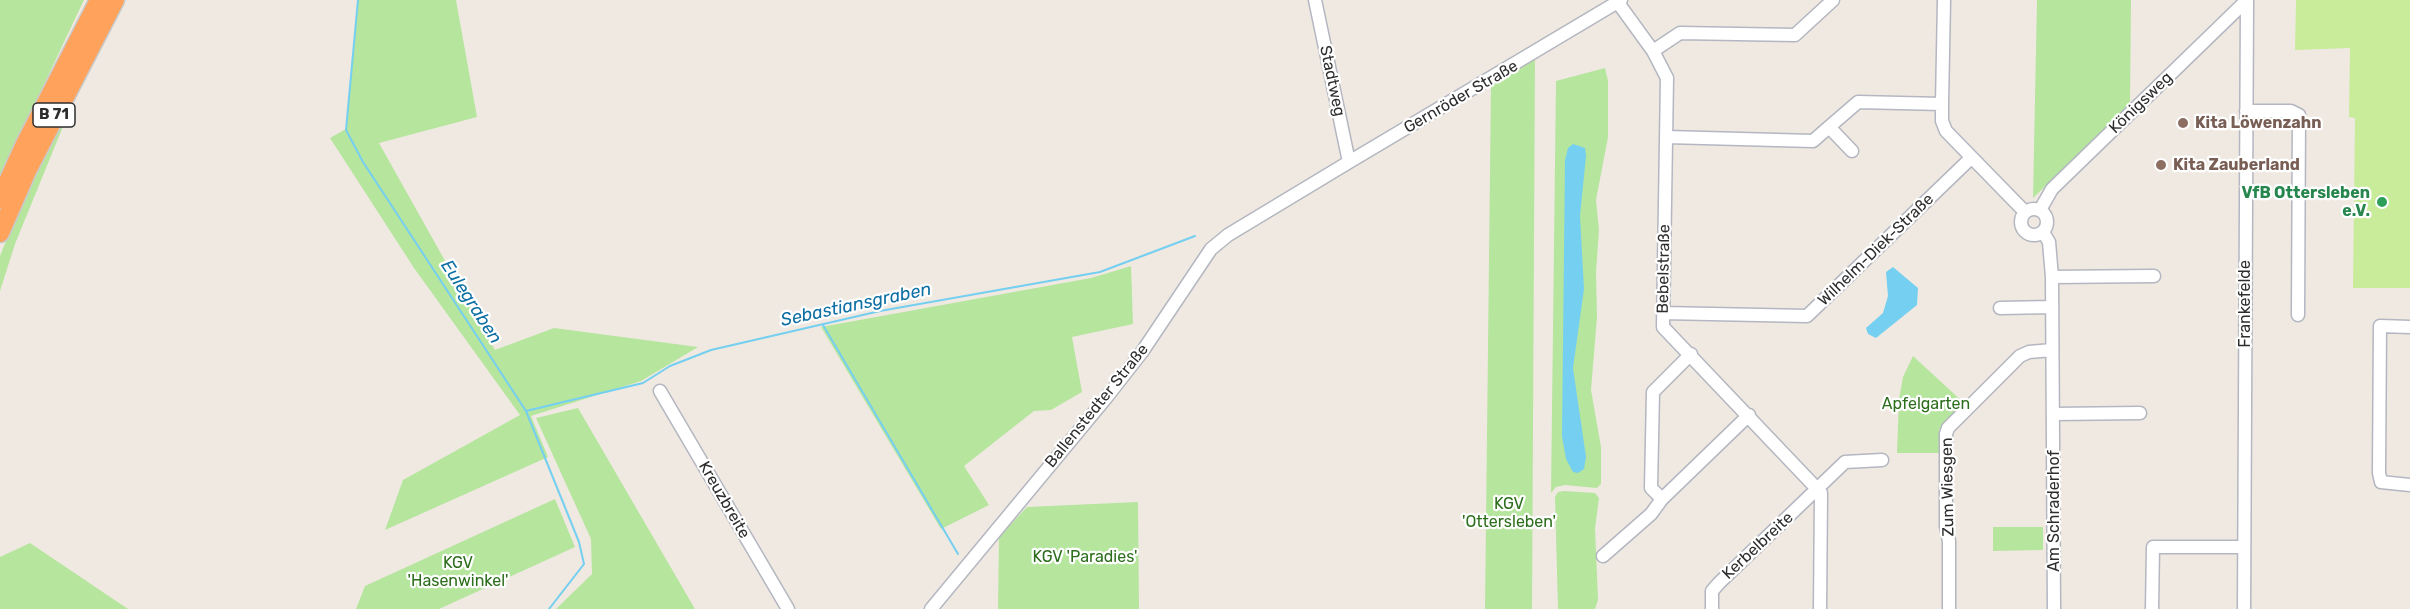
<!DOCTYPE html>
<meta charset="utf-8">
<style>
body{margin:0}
canvas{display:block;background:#efe9e1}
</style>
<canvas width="2410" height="609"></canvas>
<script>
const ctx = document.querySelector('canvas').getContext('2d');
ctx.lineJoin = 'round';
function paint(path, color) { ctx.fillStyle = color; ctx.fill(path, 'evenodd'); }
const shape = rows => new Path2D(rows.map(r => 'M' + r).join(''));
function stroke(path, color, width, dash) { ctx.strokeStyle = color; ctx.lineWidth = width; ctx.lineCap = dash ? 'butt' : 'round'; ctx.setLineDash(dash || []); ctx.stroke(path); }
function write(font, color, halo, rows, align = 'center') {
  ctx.font = font + ' Rubik,sans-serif'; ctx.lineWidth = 4.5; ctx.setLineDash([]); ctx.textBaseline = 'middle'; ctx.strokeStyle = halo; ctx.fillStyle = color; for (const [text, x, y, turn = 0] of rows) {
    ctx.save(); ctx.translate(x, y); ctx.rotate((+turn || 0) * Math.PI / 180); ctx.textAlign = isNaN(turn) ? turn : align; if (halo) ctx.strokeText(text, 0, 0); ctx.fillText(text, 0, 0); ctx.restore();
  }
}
paint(shape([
 [0,0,84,0,0,177],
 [358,0,456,0,477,117,379,143,495,350,554,328,698,347,641,381,531,416,548,457,385,530,403,480,520,415,414,268,330,138,346,129],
 [2037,0,2131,0,2130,106,2033,198],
 [1535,57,1532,609,1485,609,1491,84],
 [1605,68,1608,81,1608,137,1596,200,1599,230,1596,272,1597,317,1591,390,1601,447,1601,484,1597,488,1565,485,1556,487,1551,493,1556,81],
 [71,107,15,244,0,291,0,256,4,246,27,189],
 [1131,266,1133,324,1072,337,1082,392,1051,410,1034,411,964,466,989,505,941,529,821,327,1091,278],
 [1913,356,1964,403,1939,430,1940,453,1897,453,1899,399,1903,377],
 [578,408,695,609,556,609,592,574,591,539,536,418],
 [1564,491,1595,493,1599,498,1595,528,1598,600,1595,609,1558,609,1555,497,1558,492],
 [555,499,575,547,439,609,356,609,365,586],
 [1138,502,1139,609,998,609,999,537,1027,507],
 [1993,527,2043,527,2043,550,1993,551],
 [30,543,128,609,0,609,0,557]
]), '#b6e59e');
paint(shape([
 [2296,0,2410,0,2410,288,2353,288,2355,118,2349,117,2350,48,2295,50]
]), '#c9ec9a');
paint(shape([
 [1573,144,1585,148,1586,156,1580,216,1584,289,1573,368,1586,457,1584,469,1578,473,1573,472,1566,459,1562,436,1565,160,1568,148],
 [1893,267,1918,288,1917,305,1876,338,1868,334,1866,328,1883,313,1888,296,1886,272]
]), '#75cff0');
stroke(shape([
 [358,0,346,130,363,162,526,411,579,542,584,564,549,609],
 [823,325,958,554],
 [526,411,643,383,670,366,711,350,880,311,1100,272,1195,236]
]), '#75cff0', 2);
const minor = shape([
 [1315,0,1349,162],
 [1616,0,1653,51,1667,78,1663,327,1821,493,1820,609],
 [1944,0,1942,104,1942,121,1946,131,2025,212],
 [1653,51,1680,33,1795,35,1833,0],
 [2246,111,2291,111,2299,115,2298,315],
 [1667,137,1813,141,1829,127],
 [1852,151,1829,127,1858,102,1942,104],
 '2021 222a13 13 0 1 1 26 0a13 13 0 1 1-26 0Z',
 [2040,210,2052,189,2247,0],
 [2043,232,2049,242,2052,277,2054,609],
 [2052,277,2154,276],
 [2000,308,2052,307],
 [1663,313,1807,316,1971,158],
 [2410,327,2380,326,2379,473,2381,482,2410,485],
 [1691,354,1653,392,1651,488,1662,499,1749,415],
 [660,391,788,609],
 [2054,414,2140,413],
 [1603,556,1651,514,1662,499],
 [931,609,1106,398,1142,352,1211,249,1228,235,1349,162,1621,0],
 [1712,609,1712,591,1719,583,1845,462,1882,460],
 [1949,609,1949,541,1946,526,1946,434,1948,428,2020,356,2029,352,2052,350],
 [2152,609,2153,547,2244,547],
 [2244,609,2247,0]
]);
const highway = shape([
 [0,199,25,144,99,0],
 [0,233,27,171,115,0]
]);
stroke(minor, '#b4b7c1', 15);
stroke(highway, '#c9c9c9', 21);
stroke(minor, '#fff', 12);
stroke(highway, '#ffa35c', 18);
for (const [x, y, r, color] of [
 [2183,123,6,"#8d6e63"],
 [2161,165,6,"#8d6e63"],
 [2382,202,6,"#2e9e5b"]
]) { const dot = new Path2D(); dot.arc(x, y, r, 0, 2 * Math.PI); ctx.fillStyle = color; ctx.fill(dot); stroke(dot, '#fff', 2); }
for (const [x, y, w] of [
 [54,115,42]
]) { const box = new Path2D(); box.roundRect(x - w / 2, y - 12, w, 24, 4.5); ctx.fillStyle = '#fff'; ctx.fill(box); stroke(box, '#2e2e2e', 1.5); }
write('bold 15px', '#2e2e2e', null, [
 ["B 71",54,115]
]);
write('16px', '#2e2e2e', '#fff', [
 ["Stadtweg",1332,81,78],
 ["Gernröder Straße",1461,97,-30],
 ["Königsweg",2141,103,-44],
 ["Wilhelm-Diek-Straße",1876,250,-44],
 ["Bebelstraße",1664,269,-89],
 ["Frankefelde",2245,304,-90],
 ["Ballenstedter Straße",1097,406,-51],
 ["Zum Wiesgen",1948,487,-91],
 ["Kreuzbreite",724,500,60],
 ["Am Schraderhof",2054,511,-90],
 ["Kerbelbreite",1758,546,-43]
]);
write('bold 16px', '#785e54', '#fff', [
 ["Kita Löwenzahn",2195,123],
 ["Kita Zauberland",2173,165]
], 'left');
write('bold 16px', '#27864d', '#fff', [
 ["VfB Ottersleben",2370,193],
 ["e.V.",2370,211]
], 'right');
write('16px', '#2c6e1b', '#fff', [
 ["Apfelgarten",1926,404],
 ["KGV",1509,504],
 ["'Ottersleben'",1509,522],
 ["KGV 'Paradies'",1085,557],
 ["KGV",458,563],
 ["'Hasenwinkel'",458,581]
]);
write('italic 18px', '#0d6fa3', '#fff', [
 ["Eulegraben",471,302,57],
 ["Sebastiansgraben",856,305,-12]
]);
</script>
